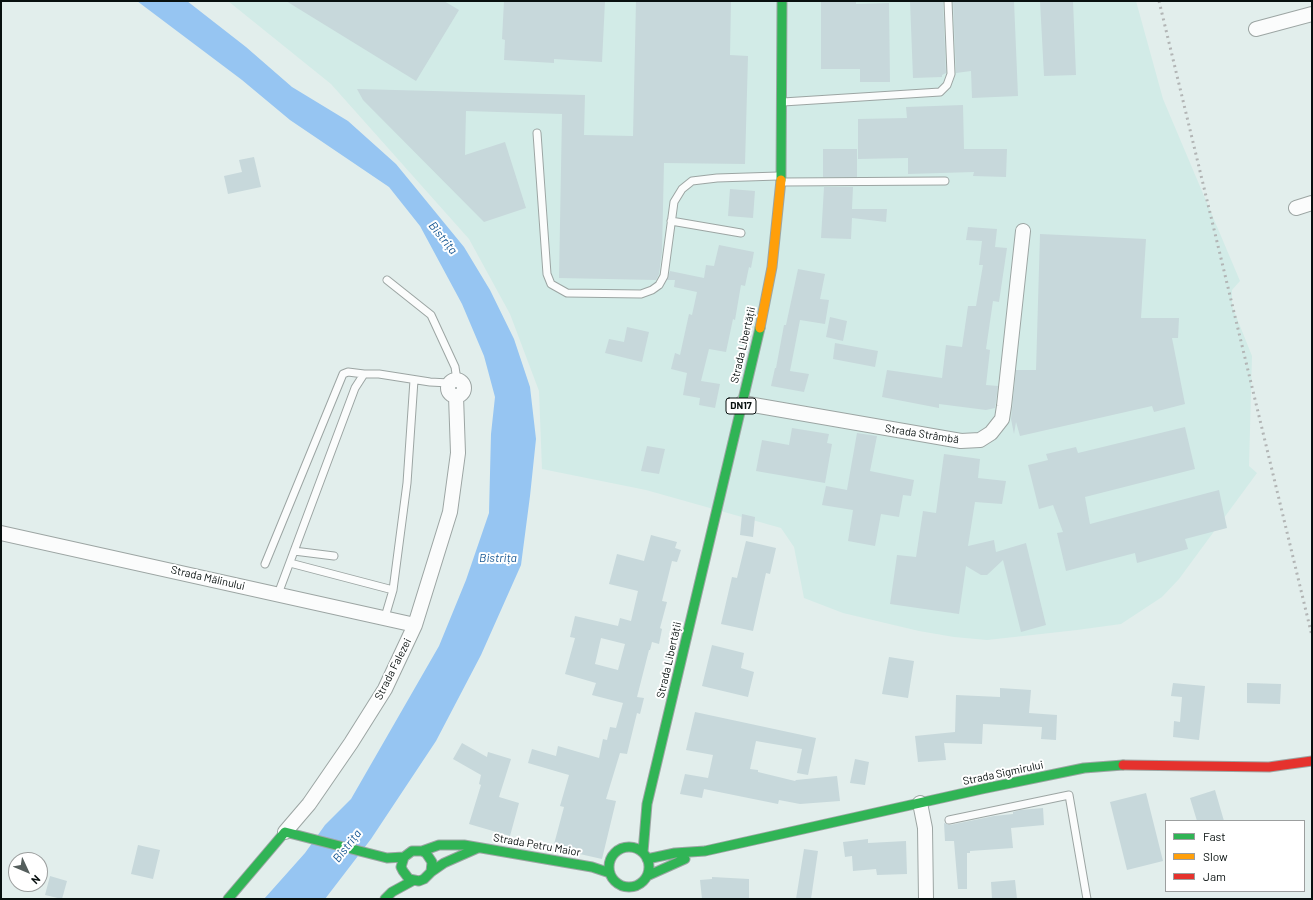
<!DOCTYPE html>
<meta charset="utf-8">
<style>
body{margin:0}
#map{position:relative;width:1313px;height:900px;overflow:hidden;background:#e2eeec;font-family:Barlow,sans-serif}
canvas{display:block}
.frame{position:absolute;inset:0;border:2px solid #08100f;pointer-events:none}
.legend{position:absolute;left:1165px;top:820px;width:140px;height:72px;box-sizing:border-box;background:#fff;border:1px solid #9c9f9f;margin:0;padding:5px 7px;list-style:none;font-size:12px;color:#08100f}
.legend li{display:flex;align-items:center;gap:8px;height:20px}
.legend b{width:20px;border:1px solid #9c9f9f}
.north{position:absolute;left:8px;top:852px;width:40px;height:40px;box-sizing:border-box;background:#fff;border:1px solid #9c9f9f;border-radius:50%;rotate:134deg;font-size:11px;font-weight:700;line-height:16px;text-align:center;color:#08100f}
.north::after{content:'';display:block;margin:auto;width:14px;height:18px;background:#545e5c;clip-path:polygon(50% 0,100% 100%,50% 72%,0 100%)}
</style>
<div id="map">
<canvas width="1313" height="900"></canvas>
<div class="frame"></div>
<ul class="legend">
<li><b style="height:5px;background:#30b455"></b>Fast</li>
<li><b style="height:5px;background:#ff9f0a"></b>Slow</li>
<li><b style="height:5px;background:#e5322d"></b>Jam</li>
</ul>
<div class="north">N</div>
</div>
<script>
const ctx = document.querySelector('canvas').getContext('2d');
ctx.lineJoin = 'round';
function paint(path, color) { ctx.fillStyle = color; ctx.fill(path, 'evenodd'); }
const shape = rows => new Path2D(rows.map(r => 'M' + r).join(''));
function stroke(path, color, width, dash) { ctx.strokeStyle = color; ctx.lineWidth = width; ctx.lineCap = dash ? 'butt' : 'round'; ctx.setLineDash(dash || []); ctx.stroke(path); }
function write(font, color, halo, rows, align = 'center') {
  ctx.font = font + ' Barlow,sans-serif'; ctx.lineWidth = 4; ctx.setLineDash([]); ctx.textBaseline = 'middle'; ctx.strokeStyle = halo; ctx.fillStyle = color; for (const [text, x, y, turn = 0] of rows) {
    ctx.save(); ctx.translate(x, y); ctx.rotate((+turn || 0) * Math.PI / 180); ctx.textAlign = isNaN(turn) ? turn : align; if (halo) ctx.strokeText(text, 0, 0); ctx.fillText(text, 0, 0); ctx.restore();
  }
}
paint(shape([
 [228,1,1136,1,1163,99,1240,281,1232,290,1232,306,1252,356,1249,466,1257,473,1179,579,1162,597,1121,624,1077,630,987,640,954,637,919,631,843,613,804,598,794,547,781,528,646,490,542,469,539,391,510,314,469,239,331,84]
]), '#d2ebe7');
paint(shape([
 [137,1,187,1,246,47,292,87,348,121,396,164,464,247,490,290,514,339,530,387,536,439,530,496,521,565,481,655,436,741,371,839,325,899,264,899,305,853,325,825,351,799,439,646,466,580,489,513,491,434,495,397,484,356,462,304,420,226,389,187,290,120,242,80]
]), '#96c5f2');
paint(shape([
 [286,1,444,1,459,10,416,81],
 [504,1,605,1,602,62,554,59,554,63,504,60,505,40,502,39],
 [636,1,731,1,730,55,748,56,745,164,664,163,662,252,659,274,656,280,559,278,562,114,466,111,465,155,505,142,526,208,484,222,363,100,357,89,585,95,584,135,633,136],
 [821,1,856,1,856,4,889,3,890,82,860,82,860,69,821,69],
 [910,1,943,1,946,73,942,75,942,77,913,78],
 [953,1,1014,1,1018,96,972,98,971,71,956,73],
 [1040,1,1073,1,1076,75,1044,76],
 [963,105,964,149,1007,149,1006,177,973,176,974,172,908,174,908,158,858,159,858,119,907,118,906,107],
 [823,149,857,149,857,177,823,177],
 [254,157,261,187,228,194,224,176,242,172,239,160],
 [824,187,853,187,852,209,887,209,886,222,852,218,851,239,821,238],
 [730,189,755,191,753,218,728,216],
 [968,227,997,229,995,247,1007,248,999,302,993,301,986,349,990,350,986,385,998,386,995,408,986,410,939,404,939,408,882,397,887,370,942,378,946,345,962,347,968,306,976,306,983,265,979,265,982,241,966,240],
 [1040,234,1146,239,1141,318,1179,318,1178,338,1172,338,1185,404,1154,412,1152,406,1020,436,1016,422,1014,434,1011,419,1016,370,1036,370],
 [719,245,754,252,751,268,749,267,745,286,741,285,735,320,733,319,726,352,709,349,701,381,720,384,715,408,699,405,700,398,683,395,687,373,671,369,675,353,680,355,689,314,692,315,697,292,674,287,675,280,667,280,670,271,704,278,706,265,714,266],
 [798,269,825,274,820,299,829,300,825,324,800,320,790,371,809,374,804,392,771,386,775,368,776,368,784,325,786,325],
 [830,317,847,321,843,341,826,337],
 [627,327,649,332,642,362,605,353,609,339,624,342],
 [835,343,878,351,875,367,833,359],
 [1185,427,1195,469,1085,497,1090,524,1219,490,1227,528,1185,539,1188,549,1137,563,1135,553,1066,571,1057,533,1063,532,1053,505,1039,509,1028,465,1048,460,1046,454,1076,447,1078,453],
 [792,428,829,434,827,443,832,444,825,483,756,471,762,440,789,445],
 [857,433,877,436,870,471,914,480,911,496,903,495,899,517,881,514,875,546,848,541,853,510,822,505,826,486,847,490],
 [647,446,665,449,659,474,641,471],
 [944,454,980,459,978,478,1006,481,1002,504,975,502,968,546,994,540,996,552,1026,543,1046,625,1021,632,1003,560,987,575,981,575,966,566,959,614,890,604,897,555,916,557,923,511,936,513],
 [742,514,755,517,753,537,740,535],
 [651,535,677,542,675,548,681,550,677,562,672,561,662,601,667,602,660,628,662,629,659,644,652,642,650,650,649,650,637,697,644,698,640,714,637,713,627,754,620,753,606,799,616,801,602,859,553,848,564,807,560,806,569,775,528,763,532,749,556,756,558,746,599,758,603,739,607,740,610,727,616,728,623,703,592,695,596,683,565,674,575,638,570,637,575,616,618,626,620,618,631,621,638,591,609,584,617,554,644,561],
 [601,638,625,644,618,670,595,664],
 [746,541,776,548,770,574,766,573,753,631,721,624,732,577,737,578],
 [712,645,744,653,741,668,754,672,748,697,702,686],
 [889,657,914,661,908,698,882,694],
 [1173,683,1205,686,1199,740,1173,737,1174,721,1180,722,1182,697,1171,696],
 [1247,683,1281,684,1280,704,1247,703],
 [1000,688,1031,690,1029,713,1057,715,1056,740,1041,739,1042,727,983,724,982,744,944,743,946,760,918,762,915,736,955,732,956,695,1000,697],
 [695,712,816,738,808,775,797,773,802,749,756,741,750,769,758,770,758,772,795,781,796,780,837,776,840,801,800,804,779,800,778,804,704,789,702,798,680,794,685,774,708,778,713,755,686,750],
 [462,743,487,757,488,752,511,759,499,797,519,803,510,836,469,824,481,785,479,784,481,775,453,759],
 [855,759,869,762,865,785,850,783],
 [1215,790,1224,821,1197,821,1190,798],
 [1146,793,1163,861,1127,870,1110,802],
 [1043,808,1044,825,1011,828,1013,848,970,851,970,853,967,853,967,889,958,889,954,841,945,841,944,823,950,825,994,816,1013,814,1013,812,1020,810],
 [868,839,868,843,906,841,907,874,877,875,876,869,853,871,852,856,845,857,843,842],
 [138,845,160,850,153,879,131,874],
 [804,849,818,851,811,899,796,899],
 [50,876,67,881,62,899,45,895],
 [712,877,749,879,749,899,702,899,700,880,712,879],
 [1015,880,1017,899,992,899,991,882]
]), '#c7d8db');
const lane = shape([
 [783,102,940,92,947,85,951,74,948,1],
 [537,133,547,274,551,284,567,293,641,294,652,290,659,285,664,276,674,202,682,189,692,181,717,178,778,176],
 [783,182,945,181],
 [671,221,741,233],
 [387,280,431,315,455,367,457,380],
 [294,551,334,556],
 [290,563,393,590],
 [265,564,343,374,348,372,364,374],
 [278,594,355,388,364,374,379,374,430,382,449,383],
 [385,617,393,590,407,483,414,380],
 [949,820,1069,795,1087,899]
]);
const street = shape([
 [1256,29,1312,14],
 [1296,208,1312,203],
 '448 388a8 8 0 1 1 16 0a8 8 0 1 1-16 0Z',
 [742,403,961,441,980,440,991,433,1002,419,1004,406,1023,231],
 [1,533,415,625],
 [920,803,925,828,926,899],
 [285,832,309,804,351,743,385,689,415,625,450,512,458,453,456,396]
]);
const fast = shape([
 [781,180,782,1],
 '609 867a20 20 0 1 1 40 0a20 20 0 1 1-40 0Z',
 [422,851,439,845,464,845,592,867,610,873],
 [643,852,647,804,760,328],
 [647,859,675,853,705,851,982,789,1084,768,1123,765],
 [431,872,432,862,426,853,422,851,412,851,404,857,401,867,403,871,409,879,419,881,424,879,431,872,444,863,478,848],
 [647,876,685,859],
 [228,899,285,832,387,858,404,857],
 [385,899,392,892,414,880]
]);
const slow = shape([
 [760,328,772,267,781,180]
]);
const jam = shape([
 [1123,765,1269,767,1312,761]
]);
stroke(lane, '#9ca5a3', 9);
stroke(street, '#9ca5a3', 16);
stroke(fast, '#9ca5a3', 11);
stroke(slow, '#9ca5a3', 11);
stroke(jam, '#9ca5a3', 11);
stroke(lane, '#fbfcfc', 7);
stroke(street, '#fbfcfc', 14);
stroke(fast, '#30b455', 9);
stroke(slow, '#ff9f0a', 9);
stroke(jam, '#e5322d', 9);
stroke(shape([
 [1159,1,1312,636]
]), '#b2b5b5', 3, [2, 4]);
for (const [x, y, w] of [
 [741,406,30]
]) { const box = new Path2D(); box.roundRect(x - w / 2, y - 8, w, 16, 3); ctx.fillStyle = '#fff'; ctx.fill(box); stroke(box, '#08100f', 1); }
write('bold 10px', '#08100f', null, [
 ["DN17",741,406]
]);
write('11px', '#08100f', '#fff', [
 ["Strada Libertății",743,345,-77],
 ["Strada Strâmbă",922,434,9],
 ["Strada Mălinului",208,578,13],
 ["Strada Libertății",669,660,-77],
 ["Strada Falezei",393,669,-63],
 ["Strada Sigmirului",1003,773,-12],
 ["Strada Petru Maior",537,845,10]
]);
write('italic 12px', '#185893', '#fff', [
 ["Bistrița",443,238,51],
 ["Bistrița",498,558],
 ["Bistrița",347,846,-52]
]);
</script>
